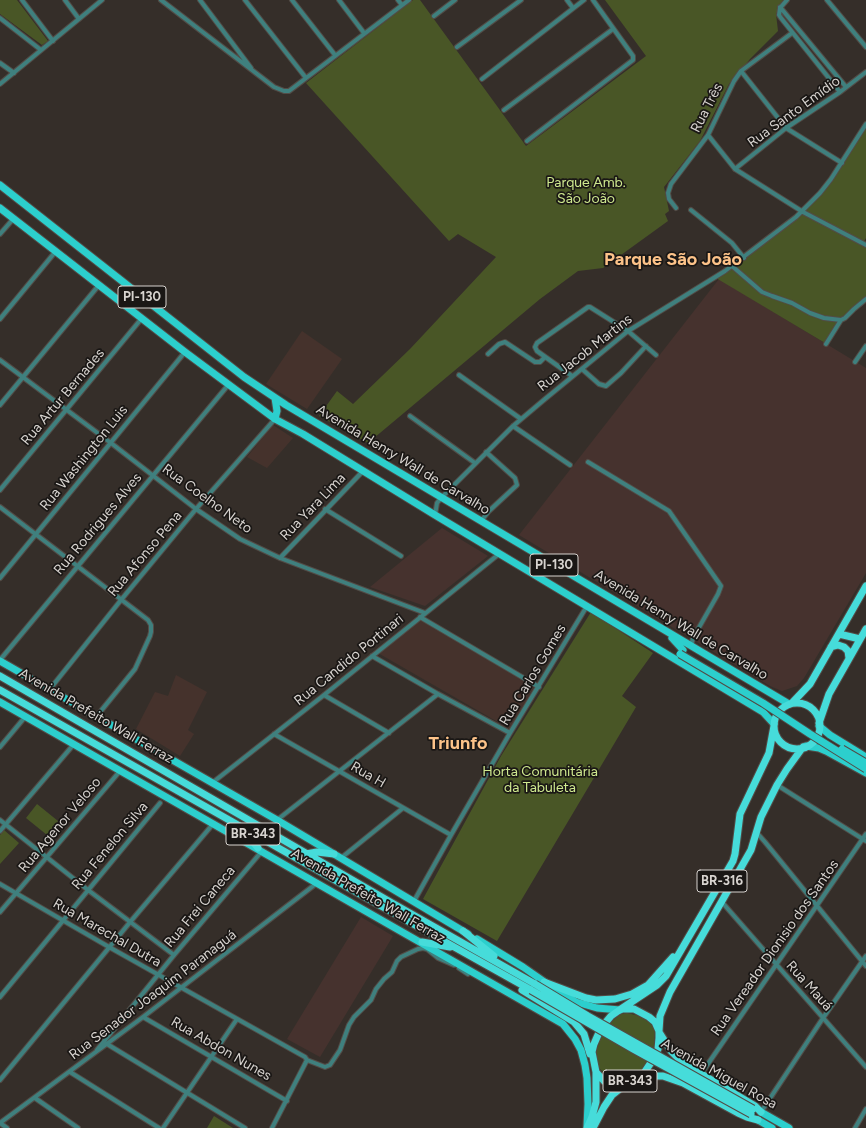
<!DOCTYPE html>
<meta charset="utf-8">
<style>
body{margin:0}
canvas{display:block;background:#352e29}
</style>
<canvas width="866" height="1128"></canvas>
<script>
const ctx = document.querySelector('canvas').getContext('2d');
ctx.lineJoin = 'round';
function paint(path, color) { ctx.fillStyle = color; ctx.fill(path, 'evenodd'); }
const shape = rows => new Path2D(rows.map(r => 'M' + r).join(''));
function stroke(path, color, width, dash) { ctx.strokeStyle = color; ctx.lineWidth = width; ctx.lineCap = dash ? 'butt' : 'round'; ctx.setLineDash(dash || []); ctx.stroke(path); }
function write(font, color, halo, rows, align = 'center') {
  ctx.font = font + ' Figtree,sans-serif'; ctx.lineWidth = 3.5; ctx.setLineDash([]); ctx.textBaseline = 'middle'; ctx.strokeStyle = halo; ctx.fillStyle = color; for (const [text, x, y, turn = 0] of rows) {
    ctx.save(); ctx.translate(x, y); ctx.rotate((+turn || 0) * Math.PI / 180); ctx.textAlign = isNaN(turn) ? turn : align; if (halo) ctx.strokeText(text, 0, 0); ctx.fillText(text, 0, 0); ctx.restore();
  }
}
paint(shape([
 [302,331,342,359,307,409,266,384],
 [273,425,293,438,267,468,247,457],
 [420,620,534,687,510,729,378,653],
 [176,675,207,692,188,730,194,734,180,756,136,729,155,692,168,696]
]), '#45322c');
paint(shape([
 [719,279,866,368,866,573,804,678,797,686,782,691,770,686,519,535],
 [442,528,488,556,425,606,370,587],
 [361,917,393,936,320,1057,287,1039]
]), '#46322e');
paint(shape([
 [0,0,17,0,48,41,42,45,0,14],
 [413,0,420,0,526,146,646,56,605,0,783,0,776,14,778,31,750,59,729,84,700,141,664,187,669,211,665,214,668,221,603,268,578,271,540,299,368,443,319,416,337,391,353,404,410,349,496,257,458,234,449,241,306,83],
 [866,125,866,238,863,243,866,245,866,297,841,320,825,343,716,278,746,258,798,216,820,193],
 [591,612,653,653,622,696,636,707,497,941,423,899,501,756],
 [37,804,58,821,47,835,26,818],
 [4,830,19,843,0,864,0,835],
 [627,1013,640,1016,647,1020,652,1025,655,1030,654,1049,646,1065,638,1073,630,1078,616,1080,609,1078,600,1069,597,1063,596,1052,601,1036,608,1024,621,1014],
 [214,1116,233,1128,207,1128]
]), '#495626');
const minor = shape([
 [22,0,53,41],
 [65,0,79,19],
 [161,0,274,87,284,91,289,91,409,0],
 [200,0,251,68],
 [245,0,306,78],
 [292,0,335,55],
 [339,0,364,33],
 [398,0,402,5],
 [567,0,573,8],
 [787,0,780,8,779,15,781,18,840,92],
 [827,0,866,47],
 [780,7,846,87],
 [434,16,455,0],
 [0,18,41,50],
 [457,47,521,0],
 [0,63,14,73],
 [741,71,786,128,842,163],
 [482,79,584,0],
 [0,84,102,0],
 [504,110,613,29],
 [708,135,735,169,803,212,866,245],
 [527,141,633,60,633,56,593,0],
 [735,169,786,128,840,92,866,72],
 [676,208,669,199,668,193,671,184,708,135,734,81,741,71,792,33],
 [691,210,732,243,744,258],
 [0,234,14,218],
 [732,266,762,292,772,296,792,303,810,313,824,318,841,320],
 [0,319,56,251],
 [826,344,841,320,845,318,854,309,866,299],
 [488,354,499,344,505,342,535,362,540,362,545,357],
 [0,360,111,443,196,509,240,539,280,558,425,613],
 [855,362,866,346],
 [582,369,599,384,606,386,621,373,646,346],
 [459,375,521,419],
 [572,376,537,351,535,347,537,343,588,307,590,307,628,331,656,355],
 [0,405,99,285],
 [410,416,475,463],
 [513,426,570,465],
 [588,462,669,511,721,586,718,594,693,638,691,646],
 [0,490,142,318],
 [0,507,148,620,151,625,151,632,150,636,135,669,96,717],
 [325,509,401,556],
 [435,515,437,503,441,498,513,426,545,399,628,331,725,271,796,217,820,193,831,179,866,124],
 [481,521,489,511,517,485,515,478,486,452],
 [280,558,363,471],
 [0,578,185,352],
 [420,617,539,687],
 [372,656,438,694,510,733],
 [0,660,229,384],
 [50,689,121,600,196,509,275,419],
 [324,695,389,733],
 [274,734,451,835],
 [0,747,25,717],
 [212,783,324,695,499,554],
 [777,785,866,841],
 [0,820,88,890,174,955],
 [277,820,438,694],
 [0,831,74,744],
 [757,833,765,842,866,966],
 [341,858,403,808],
 [0,884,109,947,305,1057,307,1060],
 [414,901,451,835,510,733,587,606],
 [721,901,866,1067],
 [0,912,120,771],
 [459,968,468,974],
 [0,997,160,803],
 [143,1017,287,1101],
 [107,1044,245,1128],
 [97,1050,174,955,262,851],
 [307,1060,325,1067,330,1065,340,1050,349,1025,354,1017,371,1000,376,989,384,979,392,972,397,961,401,957,418,949,423,948,427,949,438,958,454,965],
 [70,1072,159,1128],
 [701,1074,866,834],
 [0,1080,131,921,213,824],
 [35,1098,78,1128],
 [761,1112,823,1018,866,956],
 [0,1123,143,1017,317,883],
 [0,1123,7,1128],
 [163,1128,237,1019],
 [272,1128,307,1060],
 [855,1128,866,1109]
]);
const primary = shape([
 [0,185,244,377,286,405,789,704],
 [0,208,185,352,275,419,303,434,435,515,763,712,774,724],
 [275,398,277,411,275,419],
 [672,638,683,650],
 [0,661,277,820,468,934],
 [0,702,563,1024,575,1039,581,1050,585,1065,587,1078,588,1104,587,1126],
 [819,726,830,735,866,757],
 [806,746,819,748,826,751,866,773],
 [477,939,523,967,559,992,576,1002,597,1008,620,1010],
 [761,1112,789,1128],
 [758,1120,772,1128]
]);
const trunk = shape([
 [839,634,860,639],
 [831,647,838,645,844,647,848,651,849,658],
 [0,676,392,903,535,984],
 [0,690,349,888,531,990],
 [792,703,810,684,866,586],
 '774 726a23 23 0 1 1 46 0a23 23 0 1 1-46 0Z',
 [819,723,829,694,866,629],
 [244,831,258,848],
 [306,854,317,852,334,854],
 [463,931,494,956],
 [422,942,450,947],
 [544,982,586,998,596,1000,615,999,632,994,648,985,673,957],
 [522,990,574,1022,584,1034,590,1054],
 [621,1009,657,985,666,976,733,861,735,854,740,814,769,753,774,726],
 [621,1009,634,1009,649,1017,655,1022,659,1031,659,1038,658,1049,654,1058,644,1073,632,1081,615,1084,604,1081,596,1072,592,1052,594,1044,601,1028,611,1016,621,1009],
 [659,1031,660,1016,670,992,751,850,761,817,777,785,787,769,803,747],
 [659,1032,671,1051,683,1063,755,1106,761,1112],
 [638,1078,647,1076,663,1076,683,1083,738,1113,747,1117,758,1120],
 [587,1128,592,1117,596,1102,596,1072],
 [593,1128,604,1107,612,1095,626,1084]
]);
stroke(minor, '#524c47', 6);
stroke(primary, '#524c47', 9);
stroke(trunk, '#524c47', 9);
stroke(minor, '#3f807e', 4);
stroke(primary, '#2ccfcd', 7);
stroke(trunk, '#46dcda', 7);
const primaryBridge = shape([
 [680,654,763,703,810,734,866,769],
 [842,749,866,763]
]);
const trunkBridge = shape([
 [535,984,588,1016,753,1109],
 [531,990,633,1049,751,1114]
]);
stroke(primaryBridge, '#524c47', 9, []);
stroke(trunkBridge, '#524c47', 9, []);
stroke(primaryBridge, '#2ccfcd', 7);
stroke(trunkBridge, '#46dcda', 7);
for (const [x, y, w] of [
 [142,297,48],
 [554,565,48],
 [253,834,54],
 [722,881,50],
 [630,1081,54]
]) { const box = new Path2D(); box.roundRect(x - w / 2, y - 11, w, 22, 3); ctx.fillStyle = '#1a1715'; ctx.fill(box); stroke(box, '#d7d3cf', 1); }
write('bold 13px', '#d7d3cf', null, [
 ["PI-130",142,297],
 ["PI-130",554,565],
 ["BR-343",253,834],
 ["BR-316",722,881],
 ["BR-343",630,1081]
]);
write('14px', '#d7d3cf', '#1a1715', [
 ["Rua Três",707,108,-63],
 ["Rua Santo Emídio",794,112,-36],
 ["Rua Jacob Martins",585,353,-38],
 ["Rua Artur Bernades",63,397,-50],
 ["Rua Washington Luis",84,458,-51],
 ["Avenida Henry Wall de Carvalho",403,460,31],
 ["Rua Coelho Neto",207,499,36],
 ["Rua Yara Lima",313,507,-46],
 ["Rua Rodrigues Alves",98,524,-50],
 ["Rua Afonso Pena",145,554,-50],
 ["Avenida Henry Wall de Carvalho",681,625,31],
 ["Rua Candido Portinari",349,660,-39],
 ["Rua Carlos Gomes",533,675,-59],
 ["Avenida Prefeito Wall Ferraz",96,716,30],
 ["Rua H",368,775,30],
 ["Rua Agenor Veloso",60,825,-50],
 ["Rua Fenelon Silva",110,846,-50],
 ["Avenida Prefeito Wall Ferraz",368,896,30],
 ["Rua Frei Caneca",200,907,-50],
 ["Rua Marechal Dutra",107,933,30],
 ["Rua Vereador Dionisio dos Santos",775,948,-55],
 ["Rua Mauá",809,986,48],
 ["Rua Senador Joaquim Paranaguá",153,995,-37],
 ["Rua Abdon Nunes",221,1049,30],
 ["Avenida Miguel Rosa",719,1074,29]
]);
write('14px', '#cfe98f', '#1a1715', [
 ["Parque Amb.",586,183],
 ["São João",586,199],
 ["Horta Comunitária",540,772],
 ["da Tabuleta",540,788]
]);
write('bold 18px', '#fdc389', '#1a1715', [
 ["Parque São João",673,260],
 ["Triunfo",458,744]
]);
</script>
